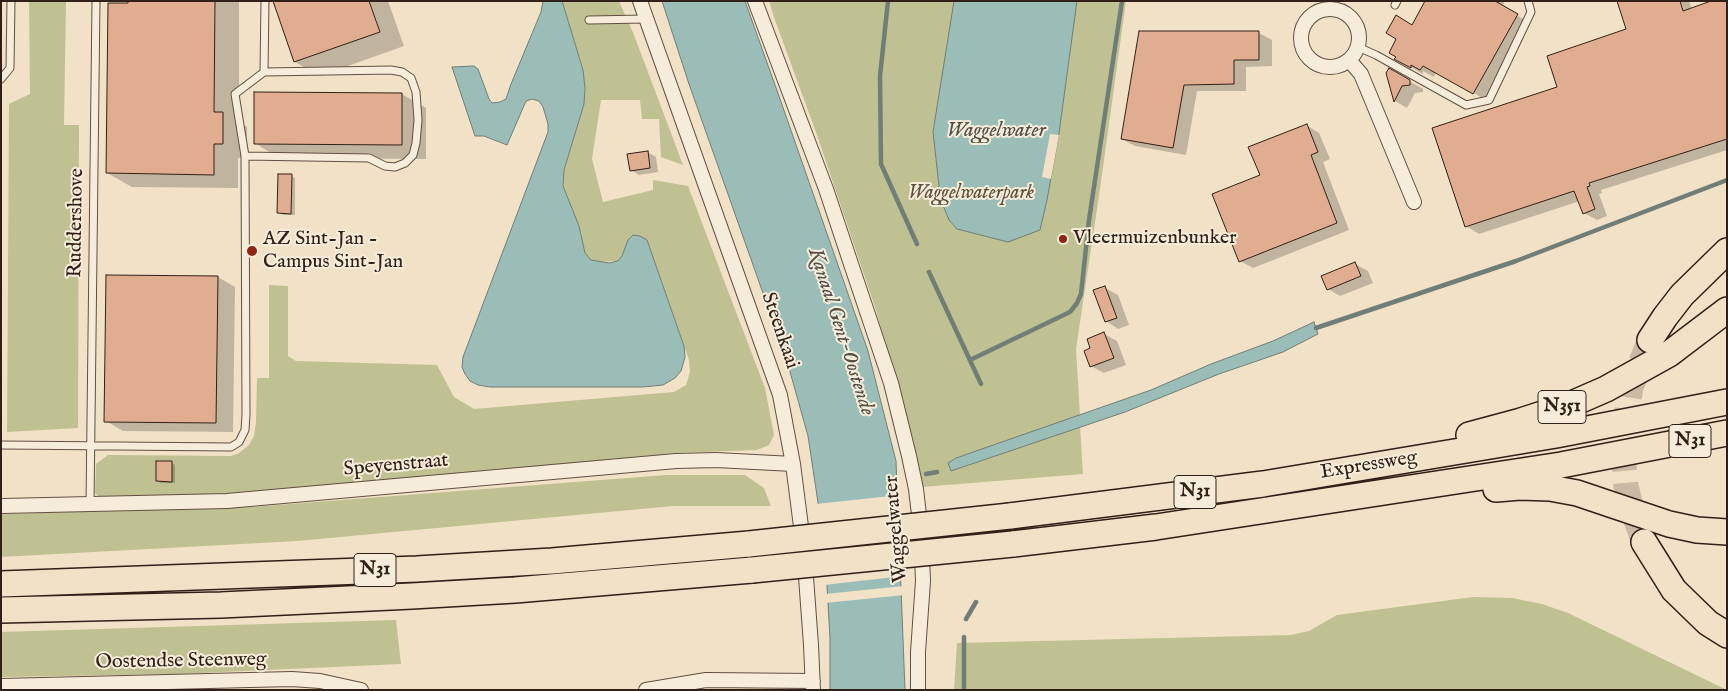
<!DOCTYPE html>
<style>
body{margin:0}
#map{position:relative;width:1728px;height:691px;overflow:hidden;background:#f1e1c6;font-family:"IM FELL English",serif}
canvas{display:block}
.frame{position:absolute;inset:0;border:2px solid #312017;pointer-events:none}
</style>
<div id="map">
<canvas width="1728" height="691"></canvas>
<div class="frame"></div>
</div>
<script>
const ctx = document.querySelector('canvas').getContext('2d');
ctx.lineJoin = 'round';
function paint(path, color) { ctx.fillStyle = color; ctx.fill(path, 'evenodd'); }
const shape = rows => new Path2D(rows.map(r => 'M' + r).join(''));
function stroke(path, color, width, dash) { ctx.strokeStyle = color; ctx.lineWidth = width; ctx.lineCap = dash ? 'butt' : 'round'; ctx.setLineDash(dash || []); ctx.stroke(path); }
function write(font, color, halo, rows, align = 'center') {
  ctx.font = font + ' "IM FELL English",serif'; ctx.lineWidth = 4; ctx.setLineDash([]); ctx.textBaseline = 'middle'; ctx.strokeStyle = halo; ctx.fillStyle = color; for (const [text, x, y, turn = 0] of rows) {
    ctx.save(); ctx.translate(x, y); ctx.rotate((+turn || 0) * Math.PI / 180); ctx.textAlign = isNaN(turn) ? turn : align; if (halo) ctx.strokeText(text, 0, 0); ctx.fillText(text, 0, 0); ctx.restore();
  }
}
paint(shape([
 [29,1,66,1,64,125,79,125,78,428,7,432,9,104,30,94],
 [562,1,619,1,634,35,683,165,661,157,659,119,642,119,640,100,601,100,592,159,603,202,653,190,653,180,688,186,765,388,774,435,769,445,757,450,676,453,227,496,102,499,95,493,96,464,108,455,231,456,239,453,249,445,254,436,256,422,257,378,269,378,269,285,288,286,288,356,296,361,437,365,454,397,474,409,674,392,686,385,690,372,689,360,647,240,628,240,622,256,618,261,596,262,591,260,585,253,579,226,563,186,564,170,584,104,585,88,583,70],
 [769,1,1126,1,1100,189,1076,349,1080,416,956,458,948,463,951,471,1080,426,1083,474,922,487,876,310,817,135,775,20],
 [666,475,745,475,764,488,771,506,673,506,297,541,1,557,1,514,251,507],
 [1473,597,1512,598,1542,604,1568,613,1727,690,954,690,957,643,1291,635,1309,631,1337,615],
 [396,620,401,664,177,674,1,677,1,632]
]), '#bfc192');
const water = shape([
 [543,1,562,1,583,70,585,88,584,104,564,170,563,186,579,226,585,253,591,260,609,263,618,261,622,256,628,240,633,235,640,236,647,240,684,346,685,357,681,371,675,378,663,385,643,387,490,387,478,385,470,381,465,374,462,367,463,357,548,132,548,124,543,107,539,101,532,99,526,101,507,145,484,136,475,136,452,67,474,66,478,69,489,99,492,103,500,102,506,99,511,84,541,12,543,1],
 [662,1,745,1,780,99,868,351,896,461,905,690,830,690,830,639,825,549,808,436,787,361,689,84,662,1],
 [954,1,1077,1,1059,133,1047,200,1040,230,1008,242,957,229,949,220,942,203,932,195,939,186,933,132,954,1],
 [1314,322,1318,334,1283,352,1219,374,1125,412,951,471,948,463,956,458,1151,390,1211,364,1273,341,1314,322]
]);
paint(water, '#9bbdb8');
stroke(water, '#717e78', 1);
paint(shape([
 [1050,134,1059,135,1051,179,1042,177],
 [900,495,904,576,824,585,822,550,816,504],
 [904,586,904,595,825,603,825,594]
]), '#f1e1c6');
paint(shape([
 [130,1,239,1,239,122,247,127,247,158,238,158,238,188,132,187,107,173],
 [274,1,388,1,404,46,320,76,295,62],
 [1426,1,1505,1,1502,7,1530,23,1486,100,1436,72,1434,77,1423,71,1423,74,1396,59],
 [1618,1,1689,1,1692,9,1727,1,1727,150,1601,190,1602,193,1599,194,1607,216,1597,220,1584,213,1580,201,1479,234,1466,226,1559,88,1628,30],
 [1140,32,1259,33,1272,40,1272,66,1246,67,1246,91,1197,91,1186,155,1135,146,1122,139],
 [1390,70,1423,89,1423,92,1415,93,1407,108,1395,101,1388,73],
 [255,93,402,94,426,108,426,159,279,158,255,143],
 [1306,125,1319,133,1330,159,1323,162,1349,230,1253,268,1240,261],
 [647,152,656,157,658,172,639,175,631,170],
 [292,176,295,178,295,215,283,215,279,213],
 [1355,264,1368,271,1373,283,1340,296,1328,289],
 [218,277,235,287,233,432,123,431,106,421],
 [1105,288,1118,295,1129,325,1118,329,1106,321],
 [1104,334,1117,341,1126,365,1104,373,1091,366,1092,349],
 [172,463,175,465,175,483,161,483,157,481]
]), '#0003');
stroke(shape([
 [888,1,880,76,881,164,917,244],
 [929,272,981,384],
 [1316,328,1516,261,1727,180],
 [970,360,1070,312,1077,303,1081,294,1089,220,1122,1],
 [926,474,937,472],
 [966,619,976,602],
 [964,690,964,637]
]), '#717e78', 4.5);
const building = shape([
 [128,1,215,1,214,112,223,112,223,144,214,144,214,175,106,173,108,3,128,3,128,1],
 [273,1,369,1,380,32,294,62,273,1],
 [1425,1,1495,1,1518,14,1473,94,1423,66,1420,70,1411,65,1411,68,1394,59,1396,57,1389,53,1396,39,1386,33,1396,15,1412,25,1425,1],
 [1617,1,1680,1,1683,11,1711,1,1727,1,1727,139,1589,183,1590,186,1587,187,1595,209,1583,214,1574,191,1465,227,1432,128,1557,87,1547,56,1626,29,1617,1],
 [1139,31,1259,31,1259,60,1234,60,1234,84,1184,85,1173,148,1121,139,1139,31],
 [1389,68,1410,80,1410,85,1402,86,1394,102,1386,73,1389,68],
 [254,92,402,93,402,145,254,144,254,92],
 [1307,124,1318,152,1311,155,1337,223,1239,262,1212,194,1260,175,1248,147,1307,124],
 [648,151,650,168,630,171,627,154,648,151],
 [278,174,292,174,291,214,277,213,278,174],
 [1355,262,1361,276,1327,290,1321,276,1355,262],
 [106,275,218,276,216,423,104,422,106,275],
 [1105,286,1117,318,1105,322,1093,290,1105,286],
 [1104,332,1114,358,1090,367,1084,351,1090,348,1087,339,1104,332],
 [156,461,172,461,172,482,156,481,156,461]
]);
paint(building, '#e1ad90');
stroke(building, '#312017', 1);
stroke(shape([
 [1644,542,1632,510,1626,486,1624,464,1624,430,1631,387,1650,340]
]), '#cbbaa3', 25, [25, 12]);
const lane = shape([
 [1395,5,1397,1],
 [589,20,646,19],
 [1358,47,1376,55,1466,105,1489,100,1531,12,1528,1],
 [1,79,10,68,11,1],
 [245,156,369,158,385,166,395,167,405,163,413,155,416,143,418,120,416,92,411,78,402,72,391,70,264,72],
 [1,445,231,447,239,442,245,430,246,414,245,156,235,94,264,72,265,1],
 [90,504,96,1]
]);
const street = shape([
 [640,1,780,395,793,464,804,550,811,645,813,690],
 [755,1,826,189,851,264,891,383,909,456,916,489,921,532,923,581,918,652,918,690],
 '1301 38a29 29 0 1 1 58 0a29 29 0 1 1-58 0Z',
 [1349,60,1361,74,1414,202],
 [1,506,227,501,676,461,716,460,793,464],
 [1,686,292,679,320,681,361,690],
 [646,690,706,680,813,681]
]);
const highway = shape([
 [1650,340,1665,317,1682,295,1727,251],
 [1469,435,1521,421,1567,406,1606,389,1669,354,1727,310],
 [1496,489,1520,487,1550,488,1577,493,1669,524,1697,530,1727,532],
 [1010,516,1263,484,1556,435,1727,402],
 [1644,542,1674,590,1708,623,1727,635],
 [1013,544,1156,527,1417,487,1561,465,1727,433],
 [1,584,417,569,552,561,749,544],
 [1,610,221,605,412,596,515,590,752,570]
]);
stroke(lane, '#615043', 9);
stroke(street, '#615043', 16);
stroke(highway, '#312017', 28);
stroke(lane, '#f6ecda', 7);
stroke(street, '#f6ecda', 14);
stroke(highway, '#f1e1c6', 25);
const highwayBridge = shape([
 [749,544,1010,516],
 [752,570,1013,544]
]);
stroke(highwayBridge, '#312017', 28, []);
stroke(highwayBridge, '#f1e1c6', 25);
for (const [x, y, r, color] of [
 [1063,239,5,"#8f2418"],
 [252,251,6,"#8f2418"]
]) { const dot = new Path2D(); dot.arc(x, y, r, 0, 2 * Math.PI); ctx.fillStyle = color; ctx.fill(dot); stroke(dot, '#f6ecda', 2); }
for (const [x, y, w] of [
 [1562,407,48],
 [1690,441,42],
 [1195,492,42],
 [375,570,42]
]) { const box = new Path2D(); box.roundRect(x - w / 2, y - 16.5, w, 33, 4); ctx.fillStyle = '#f6ecda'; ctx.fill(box); stroke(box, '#312017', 1); }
write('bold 19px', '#312017', null, [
 ["N351",1562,407],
 ["N31",1690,441],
 ["N31",1195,492],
 ["N31",375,570]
]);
write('italic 20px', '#5c503c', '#f6ecda', [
 ["Waggelwaterpark",971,194]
]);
write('20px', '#312017', '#f6ecda', [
 ["Ruddershove",77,223,-89],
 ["Steenkaai",779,331,71],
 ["Speyenstraat",396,466,-5],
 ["Expressweg",1369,466,-9],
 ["Waggelwater",897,529,-95],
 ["Oostendse Steenweg",181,662,-1]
]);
write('20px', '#312017', '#f6ecda', [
 ["Vleermuizenbunker",1073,239],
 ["AZ Sint-Jan -",263,240],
 ["Campus Sint-Jan",263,263]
], 'left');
write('italic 21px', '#514f47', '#f6ecda', [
 ["Waggelwater",996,132],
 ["Kanaal Gent-Oostende",840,332,72]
]);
</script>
